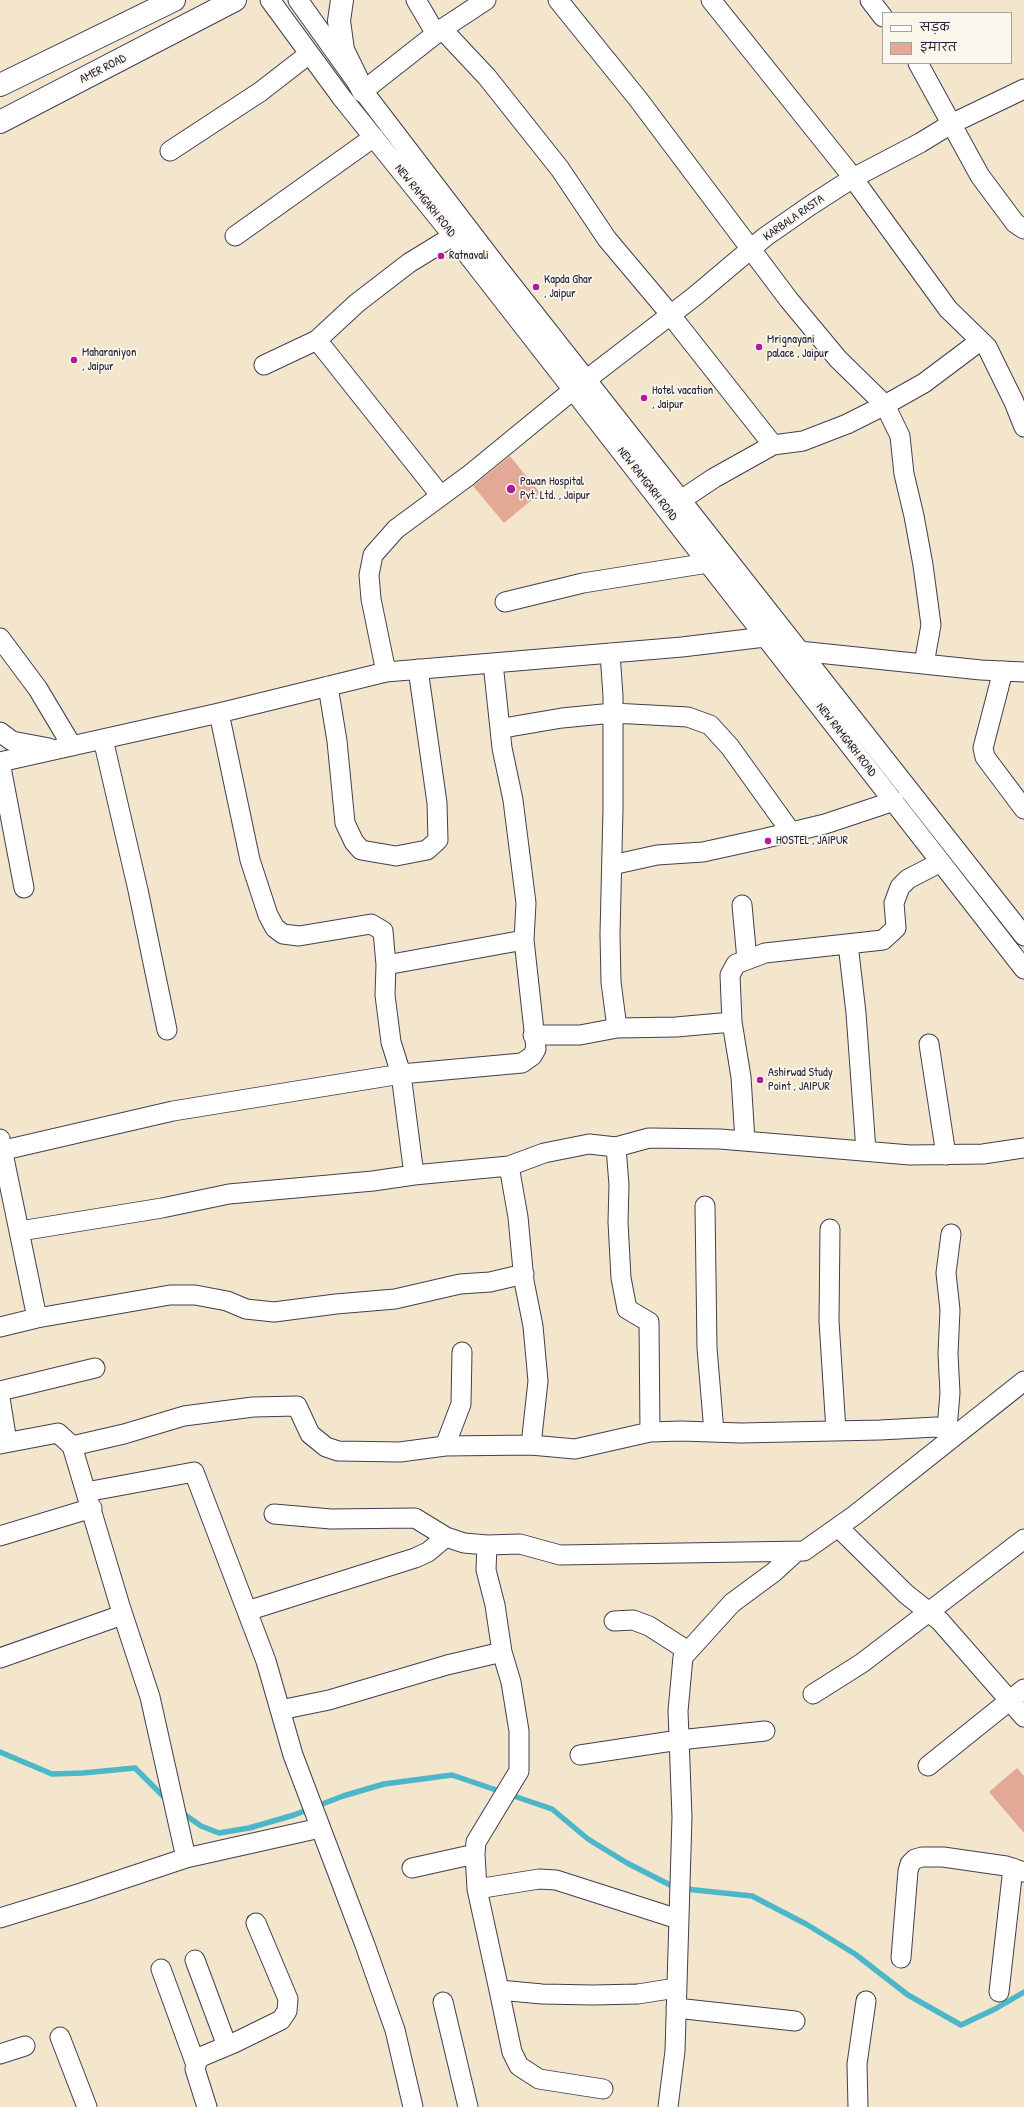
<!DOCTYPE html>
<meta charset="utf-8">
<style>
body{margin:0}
#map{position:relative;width:1024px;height:2107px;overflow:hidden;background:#f3e6cd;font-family:"Patrick Hand","Playpen Sans Deva",sans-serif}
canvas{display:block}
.legend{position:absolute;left:882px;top:12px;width:130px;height:52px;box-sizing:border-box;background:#fbf7ec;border:1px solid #a4a2a5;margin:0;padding:5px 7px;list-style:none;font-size:12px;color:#22223b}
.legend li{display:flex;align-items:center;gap:8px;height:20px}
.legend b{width:20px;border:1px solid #a4a2a5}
</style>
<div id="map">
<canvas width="1024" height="2107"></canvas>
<ul class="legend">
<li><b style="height:5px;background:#fff"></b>सड़क</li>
<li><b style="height:11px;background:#e4a897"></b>इमारत</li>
</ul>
</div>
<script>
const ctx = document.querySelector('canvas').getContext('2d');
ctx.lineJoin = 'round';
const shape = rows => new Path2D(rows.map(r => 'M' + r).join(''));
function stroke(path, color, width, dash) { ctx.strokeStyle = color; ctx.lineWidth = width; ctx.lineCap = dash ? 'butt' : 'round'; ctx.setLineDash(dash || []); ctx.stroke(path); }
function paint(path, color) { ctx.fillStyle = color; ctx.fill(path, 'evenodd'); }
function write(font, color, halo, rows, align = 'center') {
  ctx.font = font + ' "Patrick Hand",sans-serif'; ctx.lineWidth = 3.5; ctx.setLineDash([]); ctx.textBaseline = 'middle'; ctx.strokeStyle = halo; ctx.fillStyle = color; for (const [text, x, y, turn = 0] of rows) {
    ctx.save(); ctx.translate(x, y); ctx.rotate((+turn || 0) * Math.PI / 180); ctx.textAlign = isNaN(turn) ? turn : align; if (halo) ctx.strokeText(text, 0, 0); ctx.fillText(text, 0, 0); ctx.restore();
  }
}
stroke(shape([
 [0,1752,52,1774,83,1773,135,1768,167,1800],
 [181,1812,201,1826,219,1833,249,1828,294,1815,343,1796,384,1784,452,1775,552,1809,588,1839,627,1863,676,1888,752,1896,806,1924,855,1954,908,1995,961,2025,995,2009,1024,1992]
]), '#4cb7c8', 5.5);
paint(shape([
 [510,456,540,493,504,523,473,486],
 [1017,1768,1024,1776,1024,1833,989,1792]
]), '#e4a897');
const minor = shape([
 [270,0,342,98,453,236,1024,969],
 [298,0,363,91,496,265,1024,936],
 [416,0,436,34],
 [558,0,638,99,789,300,838,359,885,405,900,436,904,474,914,516,923,565,931,625,924,664],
 [711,0,847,170,948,309,987,347,1014,402,1024,427],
 [870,0,883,17],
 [442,29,487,77,560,169,607,239,665,308,773,445],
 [918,63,980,176,1015,223,1024,229],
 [363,91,442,29,486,0],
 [170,151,260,92,309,54],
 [235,236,374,137],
 [317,340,357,303,409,263,453,236],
 [264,365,317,340,441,496],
 [681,500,714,478,773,445,803,441,847,424,885,405,924,383,980,341],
 [505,602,583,583,708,563],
 [0,638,38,689,72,746],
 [610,653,613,696,613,809,610,934,611,982,617,1028,676,1027,732,1022,730,975,736,964,765,953,883,940,896,928,894,903,900,887,908,879,941,862],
 [493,663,502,748,513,800,526,903,524,940],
 [1003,671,983,748,985,757,1024,809],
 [386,672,371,599,369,575,373,555,396,529,468,476,573,390,695,296,765,237,811,205,853,178,920,143,951,124,1024,89],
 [328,686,337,741,345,823,354,842,361,850,396,856,427,850,438,840,437,803,418,669],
 [219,713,250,860,268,915,275,928,283,934,299,936,371,924,383,931,386,965,385,995,391,1042,401,1074,414,1175,509,1166,544,1153,589,1144,616,1147,649,1138,720,1139,910,1155,983,1154,1024,1148],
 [0,732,12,741,49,748],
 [501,732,504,728,515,726,562,718,613,713,688,717,710,725,730,747,791,832],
 [103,739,138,890,167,1030],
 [0,762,219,713,386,672,682,647,765,637,799,651,981,670,1024,672],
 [0,762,24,888],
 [612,865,657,855,703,852,762,839,825,824,894,801],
 [742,905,747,960],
 [848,944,856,1013,866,1151],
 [732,1022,741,1077,745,1141],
 [533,1035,580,1035,617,1028],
 [929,1044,946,1155],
 [616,1147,619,1185,618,1222,621,1278,627,1309,649,1322,650,1432],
 [0,1151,173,1111,401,1074,522,1063,532,1056,536,1049,524,940,386,965],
 [509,1166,518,1217,524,1281,533,1326,538,1381,531,1445],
 [705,1206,707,1348,714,1432],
 [830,1229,829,1321,836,1431],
 [20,1231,162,1208,229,1194,373,1181,414,1175],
 [37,1318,170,1295,195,1295,227,1301,246,1309,274,1312,336,1304,395,1299,460,1284,490,1282,524,1274],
 [0,1327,37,1318,0,1139],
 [0,1391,95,1368],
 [0,1398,7,1442],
 [947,1429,950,1393,948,1354,950,1310,946,1273,951,1234],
 [0,1444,58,1433,72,1446,124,1434,184,1416,253,1407,297,1406,310,1434,326,1447,338,1451,400,1452,445,1446,531,1445,575,1449,650,1432,681,1431,741,1433,880,1430,936,1427,959,1432],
 [445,1446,461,1404,462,1352],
 [86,1492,194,1472,266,1661,293,1755,365,1945,395,2030,413,2107],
 [274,1514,331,1519,415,1518,446,1537,464,1543,487,1545],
 [838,1527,906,1594,940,1621,1024,1717],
 [0,1536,92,1508],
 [247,1611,415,1558,428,1552,446,1537],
 [614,1621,633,1620,649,1626,688,1651],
 [502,1652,511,1682,519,1731,519,1771,476,1842,475,1854,477,1889,499,1990,542,1994,593,1995,638,1994,676,1988],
 [0,1658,122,1615],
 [813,1694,862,1663,1024,1539],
 [280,1710,329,1700,447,1665,502,1652,495,1605,486,1570,487,1545,520,1544,560,1555,804,1551,855,1515,1024,1381],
 [580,1755,679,1740,765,1731],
 [928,1766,1024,1689],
 [186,1858,320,1828],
 [412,1868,475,1854],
 [477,1889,539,1879,556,1880,678,1919],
 [0,1918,81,1893,186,1858,150,1697,120,1606,72,1446],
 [901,1958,908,1871,910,1864,915,1859,922,1857,943,1857,1006,1866,1024,1872],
 [195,1960,227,2046],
 [161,1969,196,2065],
 [499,1990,512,2052,519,2066,539,2079,603,2089],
 [999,1992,1013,1868],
 [443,2002,468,2107],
 [676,2008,795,2021],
 [60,2037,87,2107],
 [0,2054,25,2046],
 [207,2107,195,2069,198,2059,203,2056,234,2043,281,2020,287,2011,288,1999,256,1923],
 [668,2107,675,2051,682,1817,678,1711,683,1657,732,1603,774,1572,797,1551],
 [858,2107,857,2064,866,2001]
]);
const major = shape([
 [342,0,339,21,343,50,363,91],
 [0,85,174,0],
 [0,122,235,0]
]);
stroke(minor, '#413f51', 21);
stroke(major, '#413f51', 24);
stroke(minor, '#fff', 19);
stroke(major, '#fff', 22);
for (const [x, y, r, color] of [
 [441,256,4,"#b5179e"],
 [536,287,4,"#b5179e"],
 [759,347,4,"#b5179e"],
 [74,360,4,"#b5179e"],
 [644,398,4,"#b5179e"],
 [511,489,5,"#b5179e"],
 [768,841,4,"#b5179e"],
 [760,1080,4,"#b5179e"]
]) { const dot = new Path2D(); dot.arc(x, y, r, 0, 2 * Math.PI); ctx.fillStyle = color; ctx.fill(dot); stroke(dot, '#fbf7ec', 1.5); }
write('12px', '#22223b', '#fbf7ec', [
 ["AMER ROAD",103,69,-27],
 ["NEW RAMGARH ROAD",425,201,51],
 ["KARBALA RASTA",794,218,-35],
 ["NEW RAMGARH ROAD",647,484,52],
 ["NEW RAMGARH ROAD",846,740,52]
]);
write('12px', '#22223b', '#fbf7ec', [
 ["Ratnavali",449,256],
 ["Kapda Ghar",544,280],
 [", Jaipur",544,294],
 ["Mrignayani",767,340],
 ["palace , Jaipur",767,354],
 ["Maharaniyon",82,353],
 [", Jaipur",82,367],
 ["Hotel vacation",652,391],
 [", Jaipur",652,405],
 ["Pawan Hospital",520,482],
 ["Pvt. Ltd. , Jaipur",520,496],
 ["HOSTEL , JAIPUR",776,841],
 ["Ashirwad Study",768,1073],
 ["Point , JAIPUR",768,1087]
], 'left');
</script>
